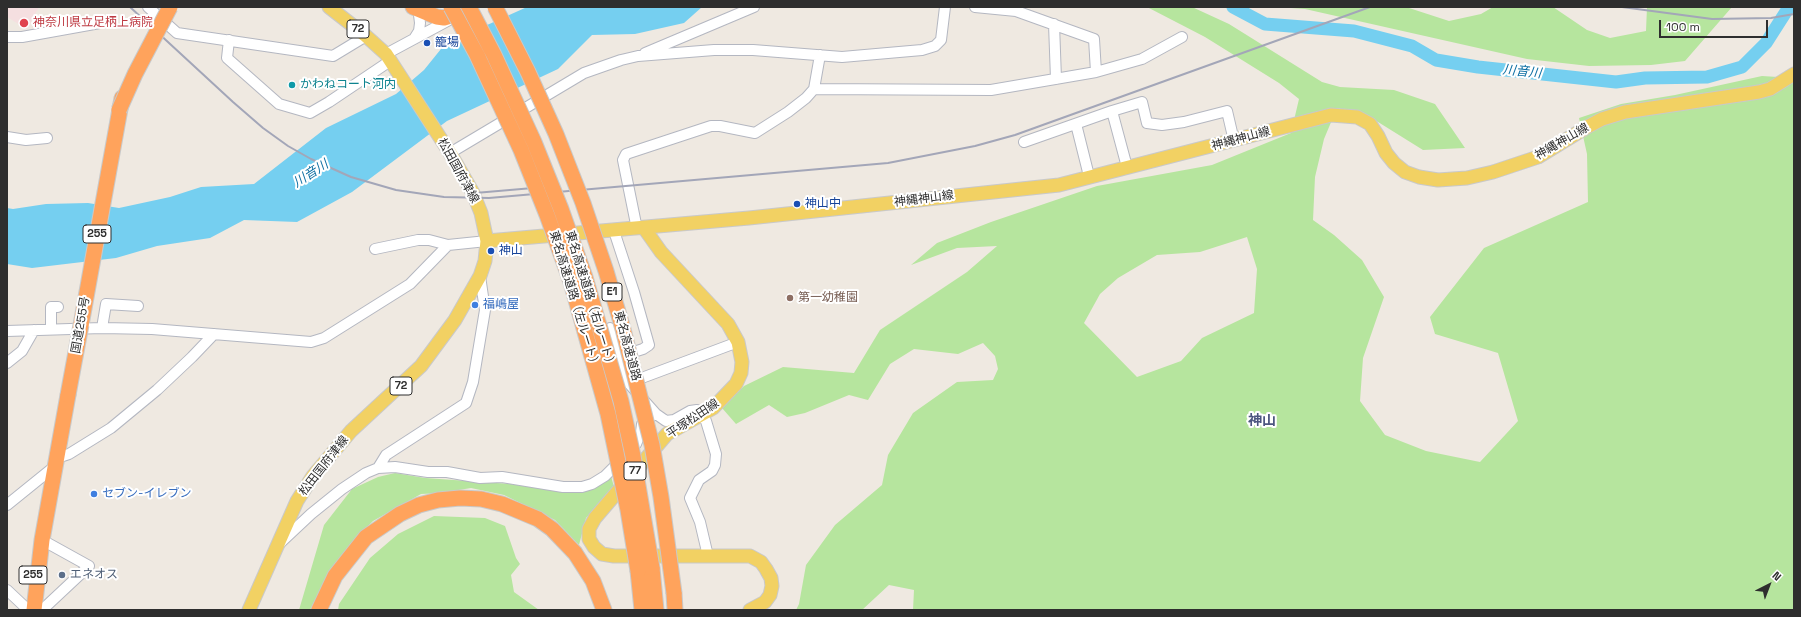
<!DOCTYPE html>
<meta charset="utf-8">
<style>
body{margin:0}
#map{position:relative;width:1801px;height:617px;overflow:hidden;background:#efe9e1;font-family:"Space Grotesk",sans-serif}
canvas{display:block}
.frame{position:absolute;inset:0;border:8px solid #2e2e2e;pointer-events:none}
.north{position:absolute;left:1749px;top:565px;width:40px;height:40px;-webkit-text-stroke:3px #fff;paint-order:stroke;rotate:42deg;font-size:11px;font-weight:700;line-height:16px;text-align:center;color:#2e2e2e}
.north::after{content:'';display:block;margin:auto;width:14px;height:18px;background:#2e2e2e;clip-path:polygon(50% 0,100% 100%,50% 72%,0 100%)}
.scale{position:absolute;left:1659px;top:20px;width:109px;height:18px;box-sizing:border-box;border:2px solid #2e2e2e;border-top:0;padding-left:5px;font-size:12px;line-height:14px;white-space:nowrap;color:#2e2e2e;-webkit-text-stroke:3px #fff;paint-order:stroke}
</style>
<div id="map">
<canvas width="1801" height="617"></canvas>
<div class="frame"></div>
<div class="north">N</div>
<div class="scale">100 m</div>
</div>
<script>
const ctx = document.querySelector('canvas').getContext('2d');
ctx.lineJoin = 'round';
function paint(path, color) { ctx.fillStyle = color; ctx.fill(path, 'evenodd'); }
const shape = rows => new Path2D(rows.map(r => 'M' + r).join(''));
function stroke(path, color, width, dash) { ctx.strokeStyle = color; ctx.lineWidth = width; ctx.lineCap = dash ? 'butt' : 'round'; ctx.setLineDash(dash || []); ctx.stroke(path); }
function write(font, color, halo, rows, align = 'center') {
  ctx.font = font + ' "Space Grotesk","Noto Sans JP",sans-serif'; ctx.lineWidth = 4; ctx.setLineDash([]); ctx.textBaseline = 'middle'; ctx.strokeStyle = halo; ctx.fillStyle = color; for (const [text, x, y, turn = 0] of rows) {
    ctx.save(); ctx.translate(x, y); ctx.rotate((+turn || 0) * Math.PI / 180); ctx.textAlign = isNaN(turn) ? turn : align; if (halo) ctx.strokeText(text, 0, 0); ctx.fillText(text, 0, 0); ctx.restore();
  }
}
paint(shape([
 [7,7,39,7,27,29,7,17]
]), '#f5dfe0');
paint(shape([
 [1147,7,1192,7,1229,24,1322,82,1340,87,1394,90,1435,104,1465,148,1423,150,1370,117,1337,108,1324,139,1315,177,1313,220,1334,235,1362,260,1384,297,1363,358,1360,401,1385,435,1426,451,1480,462,1518,421,1498,353,1435,334,1430,317,1484,248,1588,202,1587,154,1579,118,1621,104,1675,95,1762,76,1794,78,1794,610,913,610,914,590,889,585,862,610,796,610,799,604,806,565,835,525,882,485,888,455,913,413,957,382,993,380,998,369,995,356,983,343,958,354,914,349,890,364,868,400,849,395,805,413,787,417,769,405,736,424,722,408,744,386,783,367,854,373,880,330,967,272,997,246,957,248,911,265,937,243,991,222,1097,186,1212,165,1291,133,1299,99,1279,83,1205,37],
 [1247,237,1257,269,1254,313,1202,338,1181,361,1137,377,1084,323,1100,294,1118,278,1157,255,1200,252],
 [1277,7,1406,7,1449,21,1481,14,1493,7,1553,7,1587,30,1610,38,1646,31,1647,7,1732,7,1685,61,1651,65,1589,66,1527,59,1305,9],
 [395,473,425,478,511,484,561,492,578,493,602,483,611,476,614,487,586,518,579,545,555,520,504,495,471,488,441,493,421,494,373,521,351,543,325,581,310,610,299,610,324,525,352,489,378,477],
 [434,516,485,518,505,526,516,558,520,564,511,575,514,592,539,610,338,610,339,604,370,558,398,534]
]), '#b6e59e');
paint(shape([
 [527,7,702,7,684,23,635,34,592,35,558,69,447,121,352,192,297,222,244,220,210,238,157,246,116,258,32,268,7,264,7,208,13,209,46,204,88,203,119,208,170,197,201,187,254,184,326,128,396,94,424,70,445,44]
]), '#75cff0');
stroke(shape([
 [1233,7,1265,24,1354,31,1412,46,1436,60,1478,67,1616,82,1645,78,1707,77,1742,67,1766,43,1789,7]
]), '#75cff0', 13);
const minor = shape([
 [148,7,177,33,333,56,366,36],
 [975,7,1016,11,1094,39,1096,72],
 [1054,24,1056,79],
 [7,37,22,37,111,21],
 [414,39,419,31,420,23,418,7],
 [229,40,227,58,279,104,310,113,329,102,390,61],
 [645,53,754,7],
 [386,54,451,19],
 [814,89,991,90,1096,72,1142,59,1182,37],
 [1112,111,1127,167],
 [1076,124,1089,176],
 [7,137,26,140,47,138],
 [1024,142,1112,111,1142,102,1147,123,1162,125,1184,122,1227,111,1234,141],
 [450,153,584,73,621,60,638,56,714,50,753,50,842,57,922,50,935,46,941,40,945,7],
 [637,229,623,160,626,154,711,126,720,126,755,133,788,112,806,98,814,89,820,55],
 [614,231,634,292,649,345,643,349,618,357],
 [375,249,418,240,429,240,448,245],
 [102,328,106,304,138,306],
 [610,328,624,378,656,414],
 [51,329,51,307,58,307],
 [7,331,102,328,152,329,311,342,324,338,410,284,448,245,487,241],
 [7,363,22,351,34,330],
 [631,382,738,342],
 [57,458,69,454,111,428,157,390,192,357,214,334],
 [378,468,386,455,466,403,473,382,485,310,480,276],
 [7,505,54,467],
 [42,540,89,566,42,610],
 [279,544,311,514,342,489,366,473,378,468,395,467,428,472,447,472,480,478,502,477,563,487,582,487,592,484,605,476,625,456,636,444,641,432,642,424,650,417,656,414,666,421,674,420,690,411,697,410,706,421,716,454,715,465,712,471,699,480,690,498,700,522,708,556],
 [7,590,24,606]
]);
const major = shape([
 [644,228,661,252,728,324,738,342,742,362,741,373,736,384,713,408,667,434,595,518,589,529,589,539,594,547,602,554,614,556,750,556,761,562,766,569,771,578,772,586,770,595,765,602,750,610],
 [487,241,749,218,1059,185,1331,115,1357,117,1370,124,1378,136,1386,153,1394,163,1405,172,1419,177,1438,180,1467,178,1493,172,1538,157,1587,127,1602,119,1625,112,1759,92,1770,89,1794,74],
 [249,610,297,501,313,476,351,431,421,366,455,320,480,276,485,261,487,241,481,213,473,193,450,153,386,54,366,36,329,7]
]);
const highway = shape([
 [413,7,437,17,444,18,463,12],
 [81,325,122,98],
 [652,568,656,610],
 [638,571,642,610],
 [674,593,675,610],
 [34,610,42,540,68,395],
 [319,610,335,576,366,537,400,514,419,505,438,500,460,498,481,499,502,504,538,519,552,529,575,553,593,581,604,610]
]);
stroke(minor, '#b4b7c1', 12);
stroke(major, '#c9c9c9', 15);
stroke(highway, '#c9c9c9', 17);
stroke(minor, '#fff', 10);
stroke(major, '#f2d163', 13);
stroke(highway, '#ffa35c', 15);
stroke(shape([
 [130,7,233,102,263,128,288,146,311,159,351,177,396,190,444,197,489,198,888,163,975,146,1015,135,1370,7],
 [1622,7,1712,19,1771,18,1794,14],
 [475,193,533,188]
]), '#a3a6b8', 2);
const highwayBridge = shape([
 [451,7,477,55,521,150,547,215,571,282,608,414,628,510,638,571],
 [469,7,494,55,534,142,561,209,585,277,621,401,633,456,652,568],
 [495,7,528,72,556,134,583,203,606,271,623,329,652,445,661,497,674,593],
 [119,110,135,74,170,7],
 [68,395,81,325]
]);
stroke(highwayBridge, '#c9c9c9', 17, []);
stroke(highwayBridge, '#ffa35c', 15);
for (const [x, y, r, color] of [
 [24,23,5,"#e0444e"],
 [427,43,4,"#1a4fb4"],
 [292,85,4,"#0f9aa8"],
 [797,204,4,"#1a4fb4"],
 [491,251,4,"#1a4fb4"],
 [790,298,4,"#8d6e63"],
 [475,305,4,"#3f7fe0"],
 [94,494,4,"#3f7fe0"],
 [62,575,4,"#5c6f8a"]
]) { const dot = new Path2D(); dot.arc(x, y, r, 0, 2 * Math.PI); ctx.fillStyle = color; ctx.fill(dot); stroke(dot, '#fff', 1.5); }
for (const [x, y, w] of [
 [358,29,22],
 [97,234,28],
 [612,292,20],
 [401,386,22],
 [635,471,22],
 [33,575,28]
]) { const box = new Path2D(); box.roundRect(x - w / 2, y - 9, w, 18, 3); ctx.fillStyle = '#fff'; ctx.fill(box); stroke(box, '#2e2e2e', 1); }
write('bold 11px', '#2e2e2e', null, [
 ["72",358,29],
 ["255",97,234],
 ["E1",612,292],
 ["72",401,386],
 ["77",635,471],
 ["255",33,575]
]);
write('12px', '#be3a42', '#fff', [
 ["神奈川県立足柄上病院",33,23]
], 'left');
write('12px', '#164399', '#fff', [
 ["籠場",435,43],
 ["神山中",805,204],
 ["神山",499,251]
], 'left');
write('12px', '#0d838f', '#fff', [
 ["かわねコート河内",300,85]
], 'left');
write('12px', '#2e2e2e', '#fff', [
 ["神縄神山線",1241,139,-15],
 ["神縄神山線",1562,142,-30],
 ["松田国府津線",458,171,61],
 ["神縄神山線",924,199,-7],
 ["東名高速道路（左ルート）",574,300,73],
 ["東名高速道路（右ルート）",590,300,73],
 ["国道255号",81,325,-80],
 ["東名高速道路",627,346,75],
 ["平塚松田線",693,419,-34],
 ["松田国府津線",324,466,-52]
]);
write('12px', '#785e54', '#fff', [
 ["第一幼稚園",798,298]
], 'left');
write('12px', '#366cbe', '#fff', [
 ["福嶋屋",483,305],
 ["セブン-イレブン",102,494]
], 'left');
write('12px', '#4e5e75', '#fff', [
 ["エネオス",70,575]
], 'left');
write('italic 13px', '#0d6fa3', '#fff', [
 ["川音川",1522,72,6],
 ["川音川",311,174,-33]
]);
write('bold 14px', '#4d5680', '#fff', [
 ["神山",1262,421]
]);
</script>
